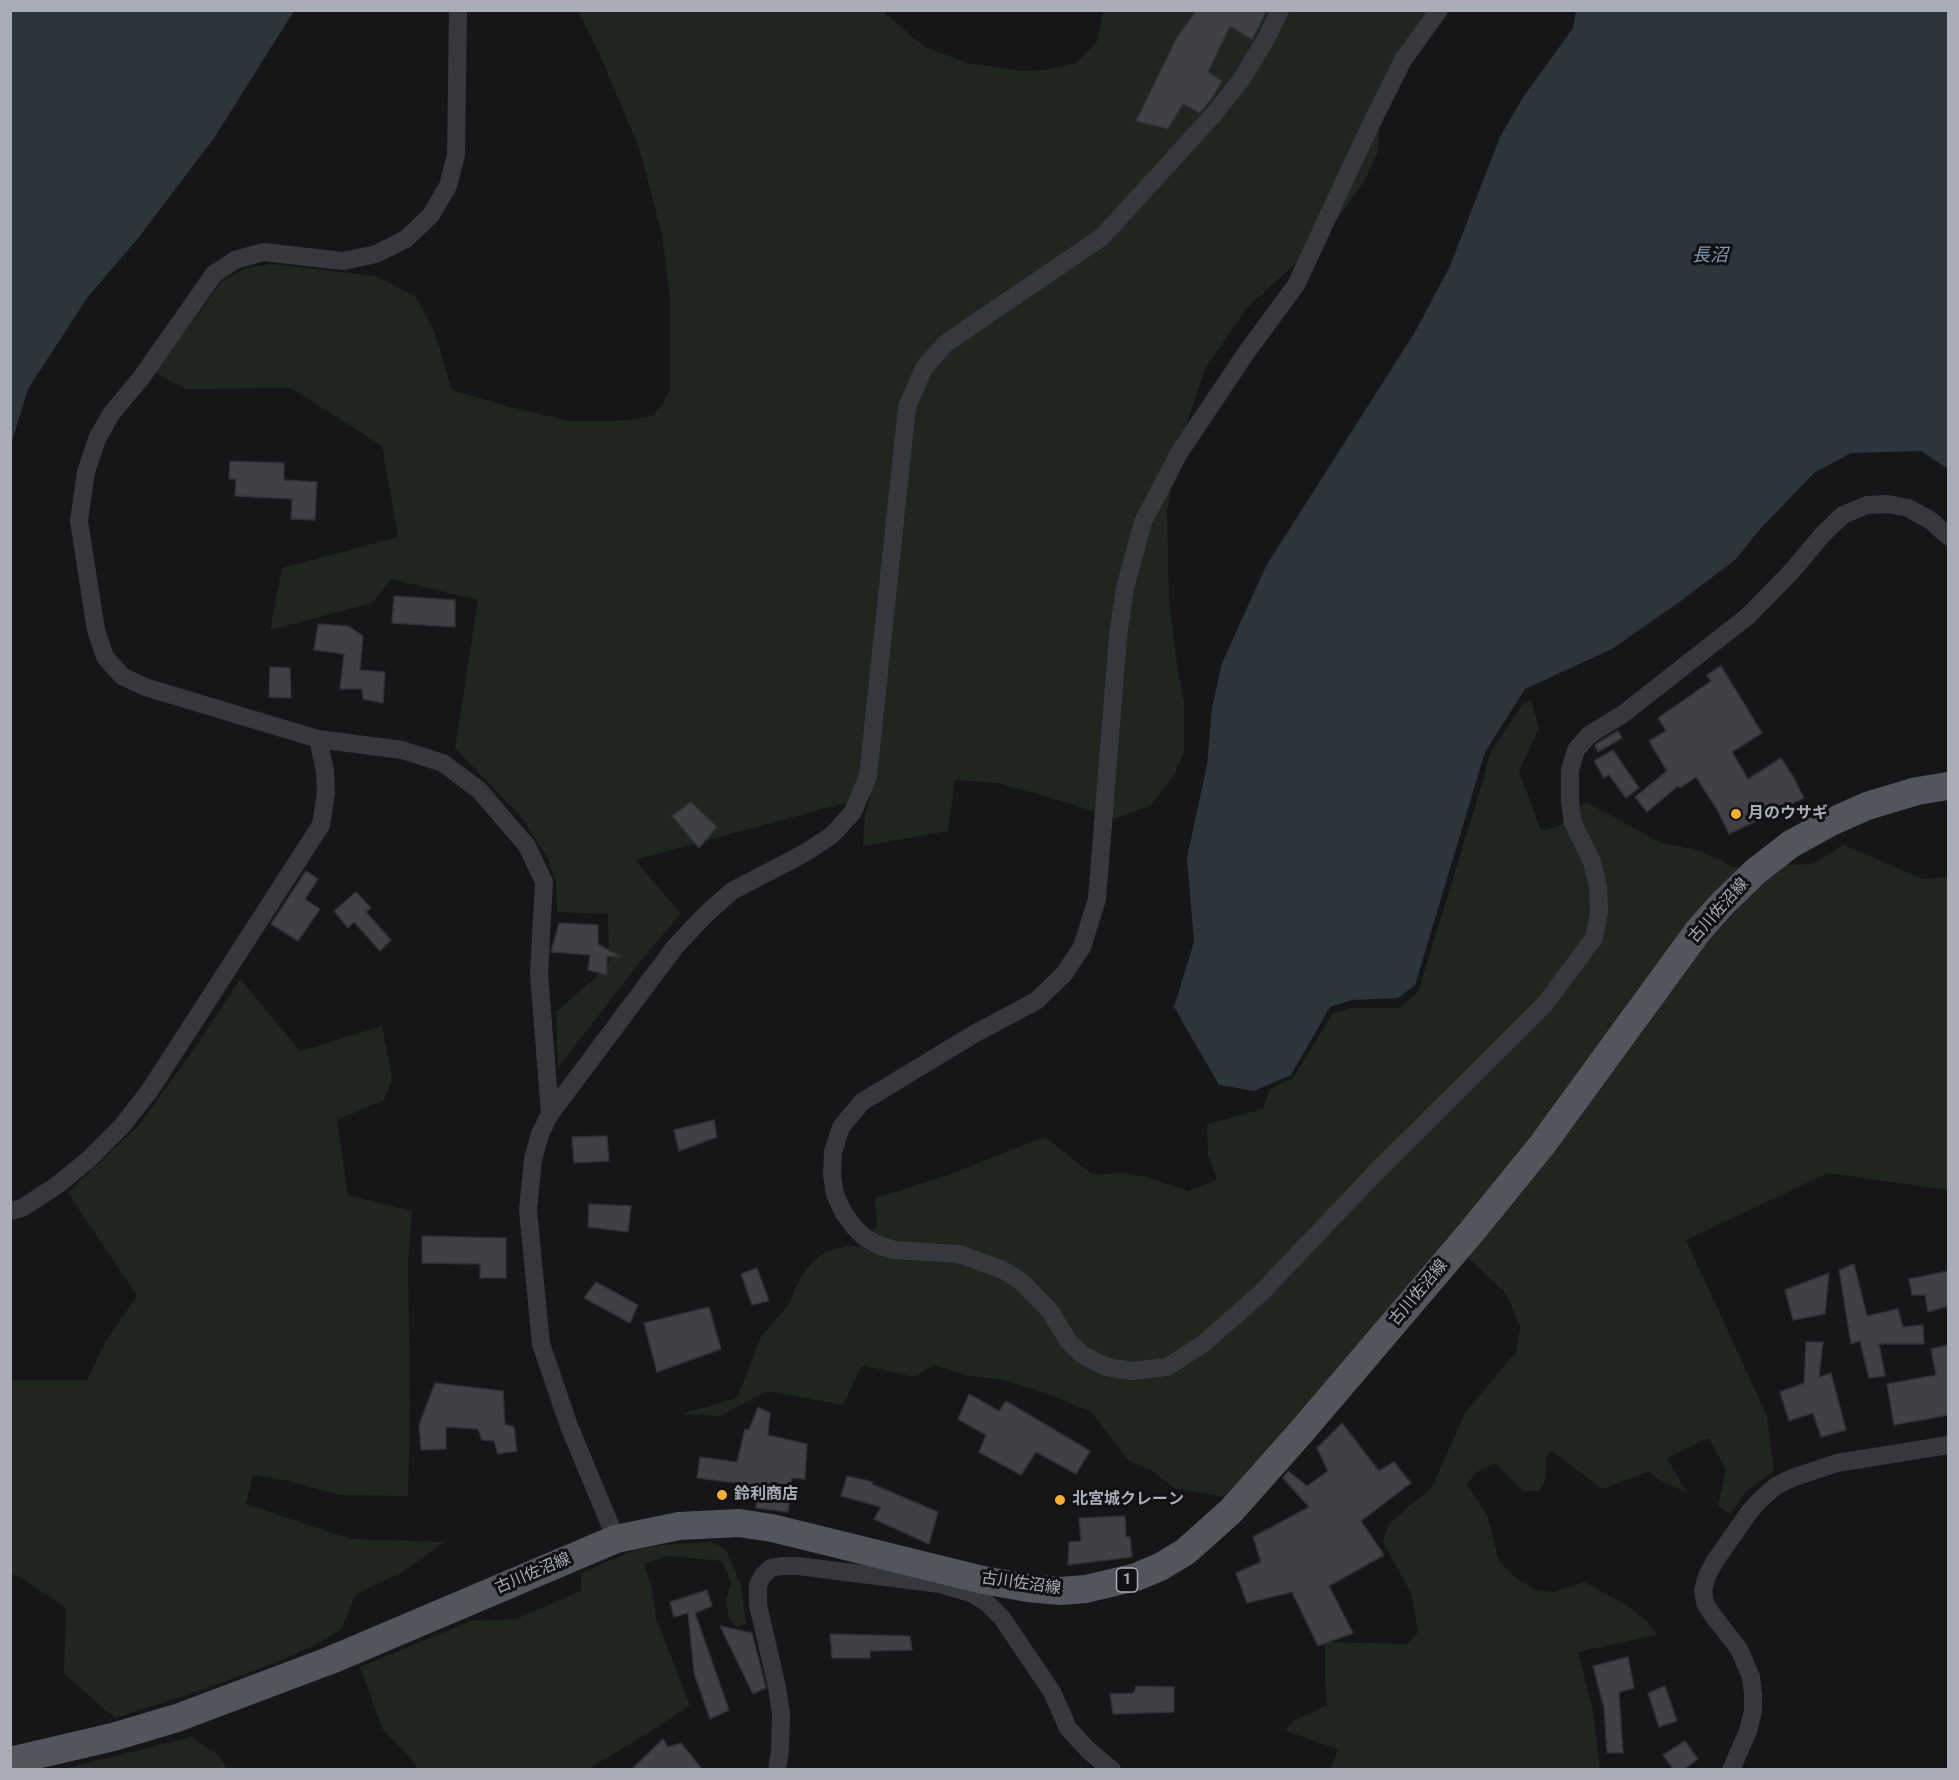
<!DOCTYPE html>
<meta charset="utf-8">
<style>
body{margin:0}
#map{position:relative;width:1959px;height:1780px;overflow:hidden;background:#161618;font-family:Roboto,sans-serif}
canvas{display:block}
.frame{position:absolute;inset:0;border:12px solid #a8adb8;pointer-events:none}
</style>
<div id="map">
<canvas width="1959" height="1780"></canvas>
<div class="frame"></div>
</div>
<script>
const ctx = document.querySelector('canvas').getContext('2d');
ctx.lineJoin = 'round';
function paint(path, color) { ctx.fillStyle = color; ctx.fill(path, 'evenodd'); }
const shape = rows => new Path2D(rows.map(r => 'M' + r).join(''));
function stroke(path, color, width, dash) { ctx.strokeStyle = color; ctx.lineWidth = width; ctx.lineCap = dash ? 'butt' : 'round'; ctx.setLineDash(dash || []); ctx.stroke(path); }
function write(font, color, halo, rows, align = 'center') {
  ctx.font = font + ' Roboto,"Noto Sans JP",sans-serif'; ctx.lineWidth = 6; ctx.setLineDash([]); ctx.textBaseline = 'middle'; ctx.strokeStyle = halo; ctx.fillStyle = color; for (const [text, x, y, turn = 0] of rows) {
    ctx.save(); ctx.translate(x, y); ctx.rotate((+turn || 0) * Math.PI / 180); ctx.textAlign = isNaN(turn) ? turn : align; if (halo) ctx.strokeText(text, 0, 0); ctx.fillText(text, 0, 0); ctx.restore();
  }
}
paint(shape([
 [578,11,882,11,925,47,967,63,1022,71,1045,70,1076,63,1097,42,1103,11,1439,11,1380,110,1378,152,1365,180,1326,235,1247,308,1206,367,1182,437,1167,510,1169,601,1177,664,1184,705,1184,752,1174,775,1150,806,1114,819,1072,804,997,783,955,780,948,831,863,846,865,814,871,796,635,860,681,914,642,959,558,1068,556,1012,609,965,608,914,557,912,556,882,547,856,521,817,455,748,478,600,391,579,372,603,270,630,282,568,398,537,382,446,291,388,186,389,155,373,222,281,246,268,271,264,376,276,416,297,435,333,452,390,503,405,569,421,620,421,652,416,662,405,670,390,670,299,662,234,639,148,600,55],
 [1531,700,1539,728,1519,771,1541,831,1559,826,1586,802,1661,843,1697,850,1721,860,1732,867,1812,864,1844,845,1923,879,1948,877,1948,1190,1828,1173,1686,1240,1767,1416,1774,1471,1745,1492,1731,1514,1718,1506,1726,1469,1708,1438,1667,1458,1687,1493,1660,1480,1649,1472,1602,1489,1552,1451,1546,1458,1546,1477,1540,1491,1523,1491,1495,1463,1475,1473,1467,1485,1487,1515,1499,1561,1515,1577,1535,1590,1554,1592,1584,1582,1626,1605,1648,1622,1657,1635,1578,1652,1593,1710,1600,1769,1331,1769,1338,1749,1285,1731,1295,1720,1327,1705,1325,1682,1325,1642,1408,1644,1418,1632,1411,1593,1383,1542,1389,1524,1432,1487,1465,1413,1516,1352,1520,1327,1507,1295,1472,1261,1445,1242,1305,1411,1225,1497,1174,1488,1153,1471,1128,1460,1091,1412,1046,1393,1003,1380,966,1375,934,1365,913,1377,862,1365,843,1405,767,1391,720,1416,681,1414,737,1398,761,1337,790,1303,795,1288,807,1268,824,1252,847,1246,864,1247,877,1225,875,1198,948,1175,1045,1137,1093,1175,1123,1173,1146,1177,1188,1191,1217,1180,1208,1155,1207,1124,1263,1109,1270,1089,1293,1078,1333,1013,1352,1008,1399,1008,1418,992,1480,791,1490,753,1523,704],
 [240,979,300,1051,382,1026,392,1078,384,1100,337,1120,348,1195,412,1211,408,1264,410,1406,408,1496,340,1495,288,1481,253,1475,246,1504,350,1539,444,1542,401,1573,356,1594,341,1630,311,1647,275,1663,196,1692,115,1718,64,1674,66,1608,20,1577,11,1574,11,1380,87,1380,106,1341,137,1296,68,1193,138,1126,195,1048],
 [711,1542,726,1550,741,1585,746,1624,736,1627,729,1618,726,1601,731,1582,722,1561,668,1556,644,1564,652,1589,656,1618,690,1705,648,1733,588,1769,417,1769,413,1761,383,1730,360,1667,471,1621,516,1619,581,1591,581,1573,634,1550,663,1545],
 [192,1737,218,1755,228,1769,64,1769]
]), '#1e261f');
paint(shape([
 [11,10,294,11,214,138,139,237,87,298,28,389,11,444],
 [1576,11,1948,11,1948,469,1921,451,1851,453,1814,473,1760,529,1735,560,1678,603,1612,649,1525,689,1485,752,1415,985,1398,998,1352,1000,1330,1007,1291,1075,1254,1091,1219,1085,1174,1007,1194,942,1187,858,1207,765,1212,708,1222,663,1266,566,1415,332,1450,266,1500,137,1522,99,1573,28]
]), '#2c353c');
const building = shape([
 [1197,10,1267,10,1252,40,1230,26,1208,72,1222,81,1212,98,1200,113,1183,104,1168,129,1136,121,1177,37,1197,10],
 [230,461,284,463,284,480,317,482,315,520,291,519,292,499,235,496,236,479,229,479,230,461],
 [394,596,455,600,455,627,392,623,394,596],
 [318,624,348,626,363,636,360,670,385,672,383,703,363,699,362,689,340,689,344,654,314,650,318,624],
 [1721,666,1762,733,1732,752,1748,779,1781,758,1794,778,1804,798,1729,834,1718,811,1696,777,1680,788,1678,786,1647,812,1635,797,1667,771,1649,741,1666,731,1658,718,1711,681,1707,675,1721,666],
 [270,667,290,668,291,698,269,697,270,667],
 [1618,731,1622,738,1598,752,1595,746,1596,744,1618,731],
 [1613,750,1639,788,1626,798,1609,775,1604,778,1594,761,1613,750],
 [691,802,717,827,699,848,672,816,691,802],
 [306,871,318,879,305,899,320,909,298,941,271,924,306,871],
 [356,892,371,908,366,912,391,940,380,951,354,922,348,928,334,911,356,892],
 [559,923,598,925,598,944,621,957,607,956,607,975,588,970,590,955,551,952,559,923],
 [714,1120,717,1137,679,1151,674,1130,714,1120],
 [607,1136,609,1161,574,1163,572,1137,607,1136],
 [589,1204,631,1206,628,1232,588,1227,589,1204],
 [422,1236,506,1238,506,1278,480,1278,480,1264,422,1263,422,1236],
 [1854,1264,1867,1316,1898,1309,1903,1327,1923,1325,1924,1344,1879,1344,1885,1376,1869,1378,1860,1341,1851,1344,1839,1270,1854,1264],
 [757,1268,769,1301,752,1305,741,1274,757,1268],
 [1948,1271,1948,1306,1928,1312,1925,1295,1912,1295,1909,1279,1948,1271],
 [1829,1273,1825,1314,1793,1320,1785,1290,1829,1273],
 [596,1282,638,1305,630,1323,584,1298,596,1282],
 [709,1307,721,1349,657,1372,644,1323,709,1307],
 [1806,1342,1823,1342,1819,1377,1831,1373,1846,1430,1821,1437,1813,1413,1789,1421,1780,1392,1804,1383,1806,1342],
 [1948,1345,1948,1415,1894,1425,1887,1384,1936,1375,1931,1349,1948,1345],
 [435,1383,503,1391,505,1424,514,1427,517,1451,498,1454,494,1441,482,1440,478,1429,446,1427,446,1449,421,1450,419,1425,435,1383],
 [969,1394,999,1411,1006,1401,1090,1451,1076,1474,1036,1452,1021,1475,979,1452,986,1435,958,1419,969,1394],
 [758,1407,770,1413,768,1435,807,1444,805,1479,792,1478,788,1512,756,1508,757,1496,743,1489,744,1484,697,1478,700,1457,737,1462,745,1429,749,1430,758,1407],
 [1342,1423,1379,1471,1394,1462,1411,1483,1361,1521,1384,1555,1329,1586,1353,1633,1318,1646,1292,1592,1247,1603,1236,1573,1261,1562,1253,1537,1309,1507,1283,1478,1288,1471,1307,1486,1328,1471,1317,1448,1342,1423],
 [847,1476,873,1482,872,1484,938,1512,929,1544,874,1519,881,1507,841,1496,847,1476],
 [1125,1516,1126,1537,1130,1537,1132,1557,1068,1565,1069,1542,1081,1541,1079,1518,1125,1516],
 [707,1590,712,1606,695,1613,729,1710,710,1719,694,1673,688,1613,674,1617,670,1602,707,1590],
 [720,1626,752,1633,766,1688,753,1694,720,1626],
 [830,1634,910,1636,912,1650,870,1651,870,1658,832,1658,830,1634],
 [1628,1657,1634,1688,1619,1692,1623,1753,1607,1753,1604,1708,1593,1666,1628,1657],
 [1136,1686,1174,1687,1174,1712,1113,1714,1110,1694,1134,1693,1136,1686],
 [1665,1686,1677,1721,1659,1727,1648,1693,1665,1686],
 [663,1739,668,1747,681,1743,703,1770,631,1770,663,1739],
 [1685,1741,1698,1759,1683,1770,1674,1770,1663,1755,1685,1741]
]);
paint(building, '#404145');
stroke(building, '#303034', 1.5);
stroke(shape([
 [458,10,456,155,448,186,431,215,406,239,376,254,343,261,263,252,235,260,214,274,141,378,111,414,97,439,86,472,79,521,96,630,105,657,122,676,145,687,318,739,402,750,443,763,479,790,527,846,544,882,539,973,550,1114],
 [1439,10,1403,60,1371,124,1296,285,1246,353,1179,453,1143,522,1125,588,1118,636,1097,899,1082,947,1064,974,1036,1001,974,1034,862,1102,841,1127,833,1152,832,1175,835,1194,843,1212,854,1227,864,1237,880,1246,895,1250,959,1254,1003,1270,1022,1282,1050,1311,1069,1342,1081,1354,1106,1367,1132,1371,1167,1367,1203,1344,1261,1293,1377,1171,1545,1004,1594,938,1599,912,1598,886,1592,862,1573,823,1570,802,1570,770,1576,750,1589,735,1623,714,1748,616,1792,571,1823,534,1843,515,1867,505,1888,504,1908,508,1930,520,1948,536],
 [10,1211,22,1208,56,1186,88,1160,122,1126,150,1090,321,825,326,793,325,771,318,739],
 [616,1539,569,1426,541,1344,528,1210,533,1159,540,1134,550,1114,675,947,705,915,732,891,803,854,832,835,853,812,868,776,907,407,924,368,946,343,1102,237,1214,114,1241,80,1266,39,1280,10],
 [940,1584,973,1594,986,1602,1002,1618,1052,1692,1068,1728,1089,1751,1112,1770],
 [777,1770,780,1750,781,1714,777,1687,758,1605,758,1585,763,1575,771,1568,782,1566,798,1566,940,1584,945,1570],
 [1731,1770,1748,1731,1753,1711,1753,1694,1751,1677,1739,1649,1714,1617,1705,1603,1703,1590,1707,1576,1715,1561,1750,1511,1762,1498,1776,1486,1792,1478,1837,1463,1948,1445]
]), '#37383d', 18);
stroke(shape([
 [10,1761,113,1737,177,1718,331,1660,616,1539,679,1526,739,1523,772,1528,983,1580,1028,1588,1060,1591,1086,1589,1136,1577,1160,1567,1185,1552,1231,1511,1302,1431,1473,1230,1542,1145,1698,931,1722,904,1756,871,1791,844,1831,822,1867,806,1917,791,1948,786]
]), '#53555c', 28);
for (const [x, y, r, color] of [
 [1736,814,6,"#f2b134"],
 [722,1495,6,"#f2b134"],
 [1060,1500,6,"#f2b134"]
]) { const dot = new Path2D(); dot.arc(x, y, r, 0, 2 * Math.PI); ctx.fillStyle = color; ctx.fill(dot); stroke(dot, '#111113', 2); }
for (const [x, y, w] of [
 [1127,1580,21]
]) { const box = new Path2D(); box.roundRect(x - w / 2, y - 12, w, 24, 4.5); ctx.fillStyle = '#111113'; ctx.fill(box); stroke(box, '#a8adb8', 1.5); }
write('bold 15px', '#a8adb8', null, [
 ["1",1127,1580]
]);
write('bold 16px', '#a8adb8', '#111113', [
 ["月のウサギ",1748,814],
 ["鈴利商店",734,1495],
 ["北宮城クレーン",1072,1500]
], 'left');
write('16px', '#a8adb8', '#111113', [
 ["古川佐沼線",1719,911,-48],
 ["古川佐沼線",1419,1293,-50],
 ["古川佐沼線",533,1574,-23],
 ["古川佐沼線",1021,1584,8]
]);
write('italic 18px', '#7f9bb3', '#111113', [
 ["長沼",1710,256]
]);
</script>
